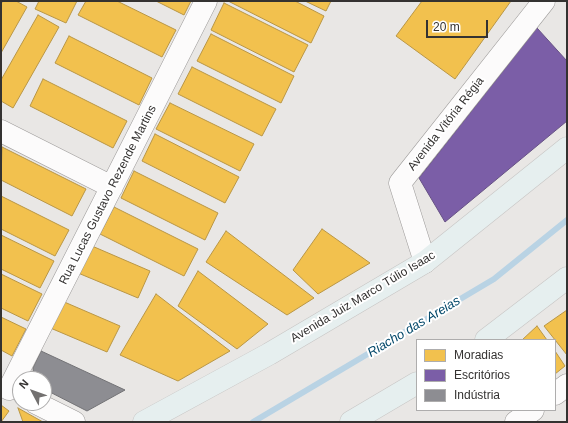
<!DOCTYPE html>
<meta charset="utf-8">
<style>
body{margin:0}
#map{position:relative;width:568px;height:423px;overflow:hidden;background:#e9e7e5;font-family:Arial,sans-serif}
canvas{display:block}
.frame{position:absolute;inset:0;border:2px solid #343231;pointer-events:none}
.legend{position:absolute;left:416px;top:339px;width:140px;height:72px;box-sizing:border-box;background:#fff;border:1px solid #aeadad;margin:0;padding:5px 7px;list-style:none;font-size:12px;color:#343231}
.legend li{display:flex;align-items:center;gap:8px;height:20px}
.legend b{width:20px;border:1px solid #aeadad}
.north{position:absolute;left:12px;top:371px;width:40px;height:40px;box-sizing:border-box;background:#fff;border:1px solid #aeadad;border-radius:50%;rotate:311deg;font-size:11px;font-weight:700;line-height:16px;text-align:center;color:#343231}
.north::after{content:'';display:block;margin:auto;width:14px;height:18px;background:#737170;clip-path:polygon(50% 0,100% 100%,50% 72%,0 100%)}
.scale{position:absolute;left:426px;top:20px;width:62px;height:18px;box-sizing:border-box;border:2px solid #343231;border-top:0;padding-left:5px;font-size:12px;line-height:14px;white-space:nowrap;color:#343231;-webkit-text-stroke:3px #fff;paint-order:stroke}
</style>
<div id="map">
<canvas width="568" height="423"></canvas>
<div class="frame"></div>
<ul class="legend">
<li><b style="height:11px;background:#f2c14e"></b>Moradias</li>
<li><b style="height:11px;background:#7b5ea7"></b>Escritórios</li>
<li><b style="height:11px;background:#8d8d92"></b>Indústria</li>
</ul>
<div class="north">N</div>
<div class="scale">20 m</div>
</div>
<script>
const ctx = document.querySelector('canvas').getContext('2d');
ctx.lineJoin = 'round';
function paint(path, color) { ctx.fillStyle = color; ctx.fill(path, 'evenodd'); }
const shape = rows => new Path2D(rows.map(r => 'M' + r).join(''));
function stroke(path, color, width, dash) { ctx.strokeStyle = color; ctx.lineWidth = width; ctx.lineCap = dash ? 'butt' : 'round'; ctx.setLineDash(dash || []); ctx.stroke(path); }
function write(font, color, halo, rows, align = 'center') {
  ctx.font = font + ' Arial,sans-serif'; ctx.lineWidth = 4; ctx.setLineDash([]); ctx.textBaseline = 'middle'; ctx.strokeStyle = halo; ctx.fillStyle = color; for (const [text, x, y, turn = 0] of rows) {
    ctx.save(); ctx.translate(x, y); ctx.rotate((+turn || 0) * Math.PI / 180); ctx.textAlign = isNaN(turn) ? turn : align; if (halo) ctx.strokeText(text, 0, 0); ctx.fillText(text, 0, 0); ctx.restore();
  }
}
const homes = shape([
 [3,1,16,1,27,7,1,53,1,4,3,1],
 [39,1,77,1,66,23,35,9,39,1],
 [86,1,117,1,176,30,162,57,78,15,86,1],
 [156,1,191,1,184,15,156,1],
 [228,1,295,1,324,16,311,43,228,1],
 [305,1,331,1,326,11,305,1],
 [422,1,511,1,455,79,396,36,422,1],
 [224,3,308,45,294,72,211,30,224,3],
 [38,15,59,27,13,108,1,101,1,80,38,15],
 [211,34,294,76,281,103,197,61,211,34],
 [69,36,152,78,139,105,55,63,69,36],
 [192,67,276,109,262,136,178,94,192,67],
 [43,79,127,121,113,148,30,106,43,79],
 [170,103,254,144,240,171,156,129,170,103],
 [155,134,239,177,225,203,142,161,155,134],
 [2,147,86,189,72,216,1,180,2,147],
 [134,171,218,213,205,240,121,198,134,171],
 [1,196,69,230,55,256,1,229,1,196],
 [114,207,198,249,184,276,100,234,114,207],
 [322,229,370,263,318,294,293,270,322,229],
 [226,231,314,298,287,315,206,262,226,231],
 [1,235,54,261,40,288,1,269,1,235],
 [92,246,150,271,138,298,78,273,92,246],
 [198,271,268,324,237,349,178,306,198,271],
 [1,274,42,294,28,321,1,308,1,274],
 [156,294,230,351,178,381,120,355,156,294],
 [62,301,120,326,107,352,48,327,62,301],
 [567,310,567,355,544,326,567,310],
 [1,317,26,329,12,356,1,350,1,317],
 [537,326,547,340,522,340,537,326],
 [555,351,565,366,555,374,555,351],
 [1,405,9,411,1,422,1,405],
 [18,408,43,422,23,422,18,408]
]);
paint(homes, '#f2c14e');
stroke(homes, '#b99645', 1);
const offices = shape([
 [537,28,567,61,567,121,445,222,419,178,537,28]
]);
paint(offices, '#7b5ea7');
stroke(offices, '#665184', 1);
const industry = shape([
 [41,351,125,390,87,411,44,389,44,379,34,379,33,368,41,351]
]);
paint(industry, '#8d8d92');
stroke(industry, '#727275', 1);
stroke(shape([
 [253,422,494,279,567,220]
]), '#b9d3e4', 6);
const minor = shape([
 [1,131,112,187],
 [425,262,400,183,544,1],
 [9,389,206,1],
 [555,394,567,385],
 [36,403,74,422],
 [516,422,533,410]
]);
const major = shape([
 [486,340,567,278],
 [144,422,269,354,425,262,567,148],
 [351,422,417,383]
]);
stroke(minor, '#9d9b9a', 23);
stroke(major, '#c7c5c4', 23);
stroke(minor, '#fcfbfb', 22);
stroke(major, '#e6efef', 22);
write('12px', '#343231', '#fff', [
 ["Avenida Vitória Régia",446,124,-52],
 ["Rua Lucas Gustavo Rezende Martins",108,195,-63],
 ["Avenida Juiz Marco Túlio Isaac",363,297,-31]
]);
write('italic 13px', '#004769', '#fff', [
 ["Riacho das Areias",414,327,-31]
]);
</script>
